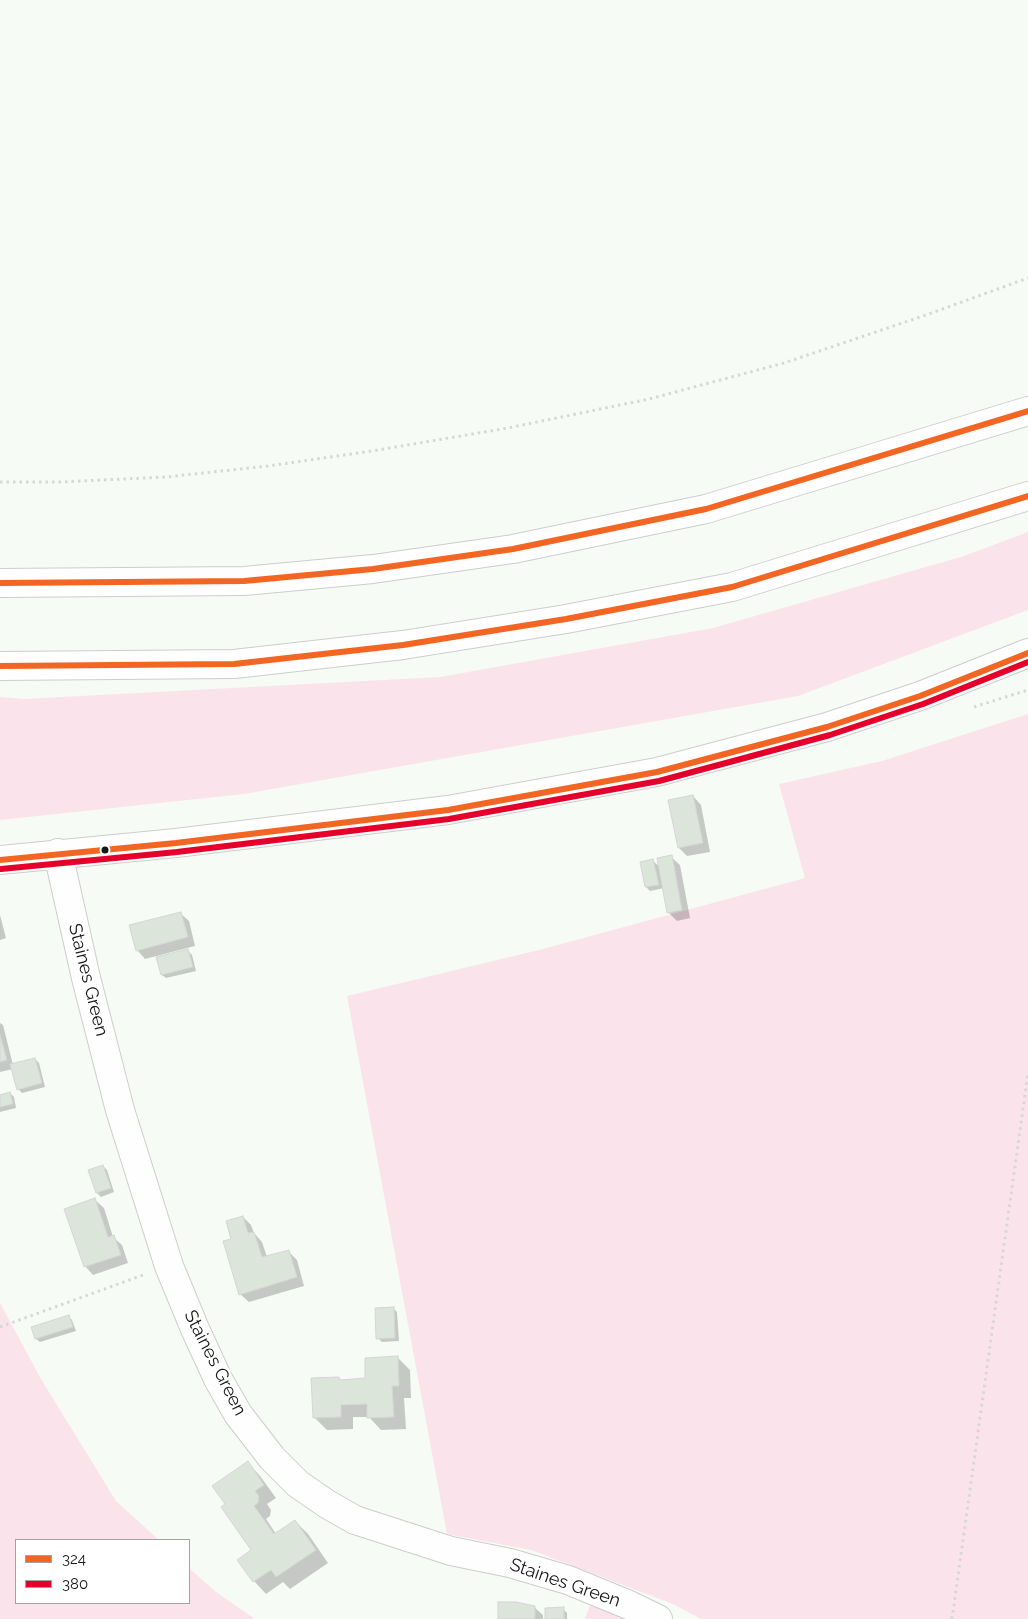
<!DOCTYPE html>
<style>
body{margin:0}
#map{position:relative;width:1028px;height:1619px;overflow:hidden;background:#f7fbf6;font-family:Raleway,sans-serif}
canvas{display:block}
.legend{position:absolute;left:15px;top:1539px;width:175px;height:65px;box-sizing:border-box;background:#fff;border:1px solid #a1a2a1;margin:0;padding:6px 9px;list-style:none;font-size:15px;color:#151714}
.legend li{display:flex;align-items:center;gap:10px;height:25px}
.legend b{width:25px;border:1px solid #a1a2a1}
</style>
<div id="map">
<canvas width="1028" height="1619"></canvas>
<ul class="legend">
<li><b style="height:6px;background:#f26522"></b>324</li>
<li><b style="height:6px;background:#e4002b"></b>380</li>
</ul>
</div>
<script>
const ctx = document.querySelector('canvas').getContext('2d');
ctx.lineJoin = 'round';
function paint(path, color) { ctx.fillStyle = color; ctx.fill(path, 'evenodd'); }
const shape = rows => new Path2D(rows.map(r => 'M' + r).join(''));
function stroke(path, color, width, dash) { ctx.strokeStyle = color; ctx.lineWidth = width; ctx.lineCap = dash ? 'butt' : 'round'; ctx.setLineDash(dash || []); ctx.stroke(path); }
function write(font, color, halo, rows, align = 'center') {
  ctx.font = font + ' Raleway,sans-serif'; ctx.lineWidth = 5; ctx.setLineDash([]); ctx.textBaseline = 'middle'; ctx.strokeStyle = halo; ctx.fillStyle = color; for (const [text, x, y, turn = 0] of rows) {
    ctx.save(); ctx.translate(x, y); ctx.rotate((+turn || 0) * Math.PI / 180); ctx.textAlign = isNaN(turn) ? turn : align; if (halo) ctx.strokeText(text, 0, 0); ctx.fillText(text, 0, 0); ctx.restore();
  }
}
paint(shape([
 [1028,532,1028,610,798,696,244,794,0,820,0,697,24,699,440,677,713,628,964,556],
 [1028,714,1028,1619,701,1619,673,1604,531,1550,447,1534,347,996,539,950,805,878,779,784,882,761],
 [0,1303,41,1379,116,1501,159,1540,16,1540,16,1603,189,1603,189,1568,216,1592,255,1619,0,1619],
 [591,1602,630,1619,585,1619]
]), '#fbe3ec');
paint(shape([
 [693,796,701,805,710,852,687,856,679,848],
 [671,857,680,865,690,918,677,921,668,912,664,888,650,891,646,887,641,863,653,861,660,867],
 [180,913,189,921,195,946,145,959,137,950],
 [0,915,6,938,0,940],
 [188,951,192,955,196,971,166,978,162,975],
 [0,1023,3,1025,13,1065,35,1059,39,1063,45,1087,22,1093,18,1089,13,1069,0,1072],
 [10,1093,14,1097,16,1108,0,1112,0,1096],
 [103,1166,107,1170,114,1192,101,1197,97,1193,90,1171],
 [95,1200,104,1208,113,1237,122,1245,128,1263,93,1275,85,1266],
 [243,1217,251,1225,254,1233,262,1242,267,1257,288,1251,297,1260,304,1286,249,1302,240,1294,233,1240],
 [393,1308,397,1312,399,1341,382,1342,378,1338],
 [68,1316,72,1320,76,1331,40,1342,36,1339],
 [397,1357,410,1370,411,1398,404,1398,406,1429,381,1430,369,1417,353,1417,353,1429,327,1430,314,1417,339,1378,342,1381,367,1380],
 [248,1463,260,1476,276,1498,267,1504,271,1510,270,1516,266,1519,276,1534,295,1521,308,1534,328,1563,290,1589,283,1582,266,1594,254,1581,252,1550,227,1505],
 [534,1607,543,1615,543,1619,499,1619],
 [563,1609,567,1613,567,1619,546,1619]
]), '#0003');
const building = shape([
 [693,795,703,843,678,848,668,800,693,795],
 [672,855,682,910,667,913,657,858,672,855],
 [653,859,659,885,645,887,640,862,653,859],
 [181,912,188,937,136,951,129,925,181,912],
 [188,949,193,967,161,975,156,957,188,949],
 [0,1035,7,1060,0,1062,0,1035],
 [35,1058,42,1083,17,1090,10,1064,35,1058],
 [10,1092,13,1104,0,1107,0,1095,10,1092],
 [103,1165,111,1188,96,1193,88,1170,103,1165],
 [95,1198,108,1237,114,1235,121,1255,84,1267,64,1209,95,1198],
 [243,1216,248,1233,254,1232,262,1257,289,1250,297,1277,239,1295,223,1241,231,1239,226,1221,243,1216],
 [394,1307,395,1338,376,1339,375,1308,394,1307],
 [69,1315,73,1327,35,1339,31,1327,69,1315],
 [398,1356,399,1386,392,1386,394,1417,367,1418,367,1404,341,1405,341,1417,313,1418,311,1378,339,1377,340,1380,365,1378,365,1358,398,1356],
 [248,1461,264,1485,255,1491,259,1496,258,1503,254,1506,274,1534,295,1520,316,1550,276,1577,271,1570,253,1582,237,1560,251,1550,221,1507,225,1504,212,1486,248,1461],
 [498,1602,516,1602,535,1606,535,1619,498,1619,498,1602],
 [564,1607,564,1619,545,1619,545,1608,564,1607]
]);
paint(building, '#dce5da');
stroke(building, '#d3d6d3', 1);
const minor = shape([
 [58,853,86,978,120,1110,169,1266,195,1329,218,1379,238,1414,272,1458,298,1484,327,1504,355,1520,451,1551,510,1563,568,1580,629,1605,658,1619],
 [0,860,176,843,448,810,657,772,827,727,920,696,1028,653]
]);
const trunk = shape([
 [0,583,244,581,373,569,513,549,706,509,1028,411],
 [0,666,234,664,403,645,566,619,732,587,1028,496]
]);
stroke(minor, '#cccecb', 30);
stroke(trunk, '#cccecb', 30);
stroke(shape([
 [0,482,60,482,166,477,268,466,372,451,508,428,649,399,784,363,926,315,1028,278],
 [974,707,1028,690],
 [0,1327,143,1275],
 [952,1619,1028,1073]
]), '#d7d7d7', 3, [2.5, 4]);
stroke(minor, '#fefefe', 28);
stroke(trunk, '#fefefe', 28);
stroke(shape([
 [0,583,244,581,373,569,513,549,706,509,1028,411],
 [0,666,234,664,403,645,566,619,732,587,1028,496],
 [0,860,176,843,448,810,657,772,827,727,920,696,1028,653]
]), '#f26522', 6);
stroke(shape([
 [1,869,177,852,449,819,659,781,830,735,923,704,1028,662]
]), '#e4002b', 6);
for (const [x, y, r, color] of [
 [105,850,4.5,"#151714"]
]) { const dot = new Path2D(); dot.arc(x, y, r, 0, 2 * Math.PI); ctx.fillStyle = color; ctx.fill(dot); stroke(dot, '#fff', 2); }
write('18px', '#151714', '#fff', [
 ["Staines Green",88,980,76],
 ["Staines Green",215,1363,63],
 ["Staines Green",565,1583,19]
]);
</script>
